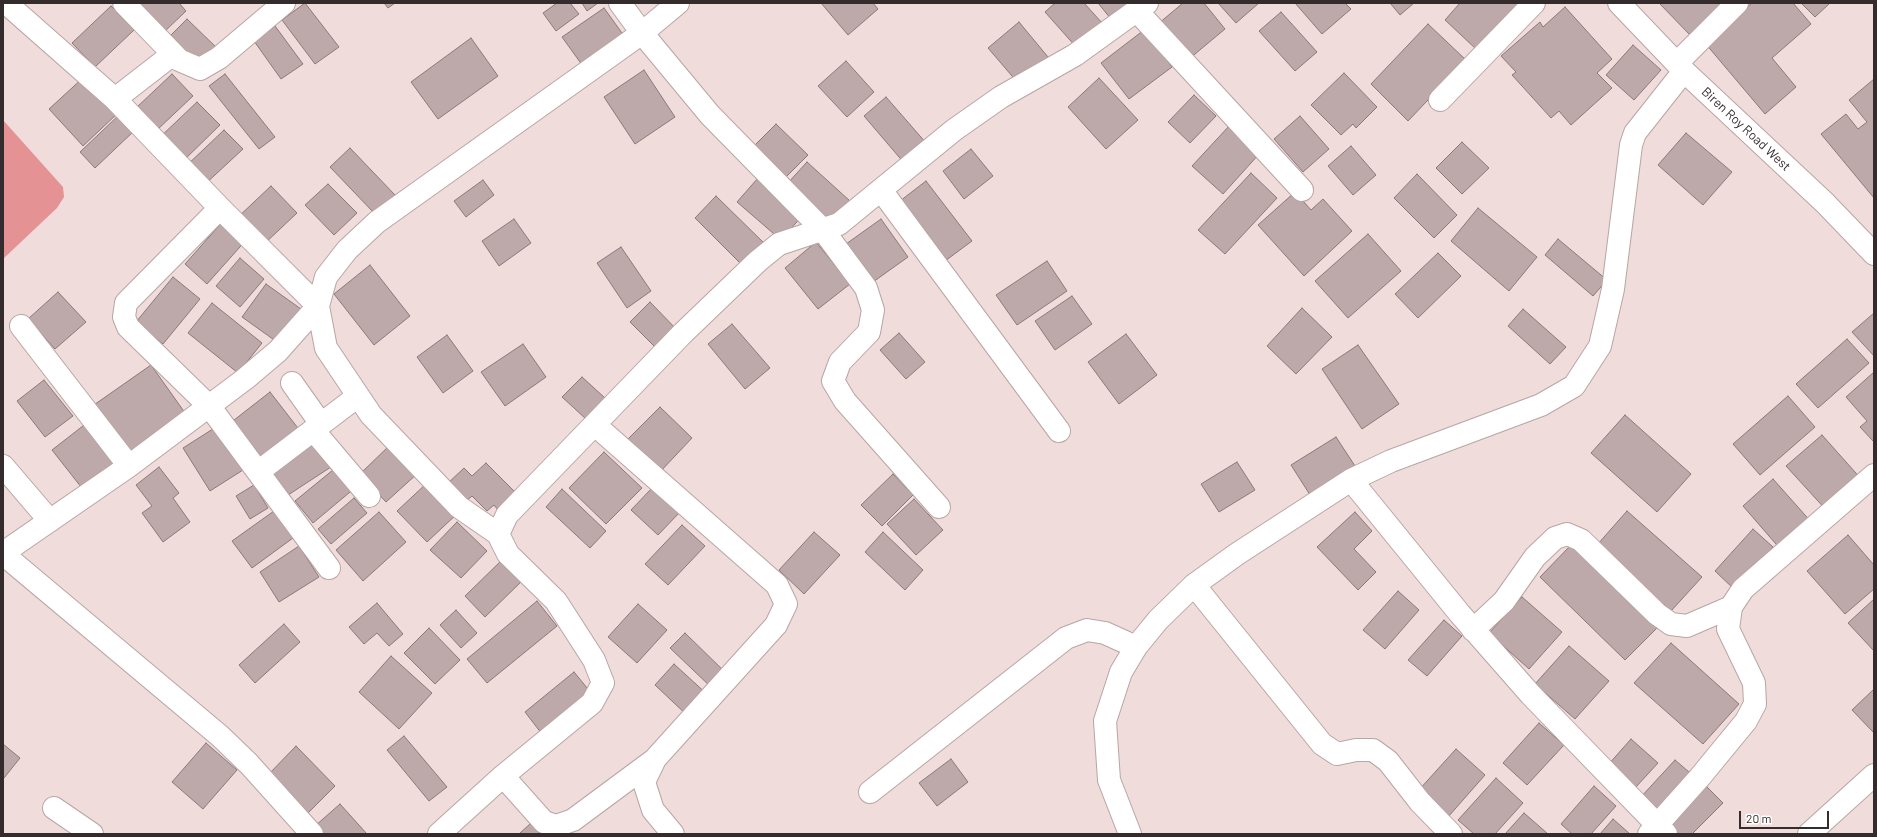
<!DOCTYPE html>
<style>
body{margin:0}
#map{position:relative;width:1877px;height:837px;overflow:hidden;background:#f1dcdc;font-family:Barlow,sans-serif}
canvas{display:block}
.frame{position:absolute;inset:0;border:4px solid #342c2c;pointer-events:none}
.scale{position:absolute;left:1739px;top:811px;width:90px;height:18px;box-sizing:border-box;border:2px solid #342c2c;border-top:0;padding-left:5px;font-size:12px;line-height:14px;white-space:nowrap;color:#342c2c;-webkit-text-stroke:3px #fff;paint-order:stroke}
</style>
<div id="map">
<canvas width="1877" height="837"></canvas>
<div class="frame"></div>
<div class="scale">20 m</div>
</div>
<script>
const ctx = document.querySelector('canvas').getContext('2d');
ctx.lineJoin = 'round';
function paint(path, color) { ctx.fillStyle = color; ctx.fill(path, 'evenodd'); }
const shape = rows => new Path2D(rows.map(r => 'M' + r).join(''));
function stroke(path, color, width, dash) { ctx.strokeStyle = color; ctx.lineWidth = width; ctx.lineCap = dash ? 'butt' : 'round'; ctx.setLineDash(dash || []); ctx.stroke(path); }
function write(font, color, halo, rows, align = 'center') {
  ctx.font = font + ' Barlow,sans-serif'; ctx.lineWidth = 3.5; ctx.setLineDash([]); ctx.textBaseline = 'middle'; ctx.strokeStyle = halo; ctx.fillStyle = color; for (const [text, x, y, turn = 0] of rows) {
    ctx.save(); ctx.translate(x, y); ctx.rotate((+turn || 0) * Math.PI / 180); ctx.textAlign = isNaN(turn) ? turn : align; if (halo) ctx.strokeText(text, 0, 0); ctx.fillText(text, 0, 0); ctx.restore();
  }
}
paint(shape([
 [3,120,63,187,64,197,57,208,3,259]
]), '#e59295');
const building = shape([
 [141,3,179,3,186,11,164,32,139,5,141,3],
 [305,3,339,47,315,64,282,20,305,3],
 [384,3,395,3,388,8,384,3],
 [557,3,570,3,579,14,556,31,543,13,557,3],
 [582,3,598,3,587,11,582,3],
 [821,3,873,3,878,9,848,35,821,3],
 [1055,3,1084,3,1103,24,1077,48,1045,12,1055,3],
 [1098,3,1132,3,1111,19,1098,3],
 [1183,3,1204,3,1225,29,1189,59,1158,24,1183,3],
 [1218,3,1259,3,1236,23,1218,3],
 [1295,3,1345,3,1351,9,1322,34,1295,3],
 [1390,3,1414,3,1400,15,1390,3],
 [1460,3,1520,3,1476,49,1445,20,1460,3],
 [1659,3,1724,3,1691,36,1659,3],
 [1752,3,1793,3,1811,24,1772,58,1796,87,1765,114,1705,43,1752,3],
 [1801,3,1830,3,1815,17,1801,3],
 [111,6,134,30,95,67,72,43,111,6],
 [1565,7,1612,59,1597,73,1612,88,1571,125,1559,111,1551,118,1512,75,1516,72,1501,56,1540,22,1543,27,1565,7],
 [604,8,627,40,585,69,562,37,604,8],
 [1281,12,1317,52,1295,71,1259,31,1281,12],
 [187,19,218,49,201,66,170,36,187,19],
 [1019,22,1048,57,1018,83,988,48,1019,22],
 [1428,24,1466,60,1408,121,1371,84,1428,24],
 [275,26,303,64,281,79,254,41,275,26],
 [1144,30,1172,67,1129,99,1101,63,1144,30],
 [471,38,498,76,438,119,411,82,471,38],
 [1633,45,1661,70,1634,100,1606,75,1633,45],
 [846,61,874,92,847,117,818,86,846,61],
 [644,70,675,117,635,144,604,97,644,70],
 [1344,73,1377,107,1356,128,1353,124,1341,135,1311,105,1344,73],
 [172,74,193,96,157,130,136,108,172,74],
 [225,74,275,137,259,149,209,86,225,74],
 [85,76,119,112,83,146,49,109,85,76],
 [1099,78,1138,120,1106,149,1068,107,1099,78],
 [1874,79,1874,198,1821,134,1846,114,1858,129,1867,122,1849,100,1874,79],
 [1194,95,1216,116,1190,143,1168,122,1194,95],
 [886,97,927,144,905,164,864,116,886,97],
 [197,102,220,125,180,164,157,140,197,102],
 [120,114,135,130,95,168,80,152,120,114],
 [1300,116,1329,149,1303,172,1274,139,1300,116],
 [776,124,808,155,784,179,753,147,776,124],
 [1230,125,1260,153,1223,194,1192,166,1230,125],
 [224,130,243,149,202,187,184,168,224,130],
 [1686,133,1732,172,1703,205,1658,165,1686,133],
 [1462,142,1489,168,1462,194,1436,168,1462,142],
 [1351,146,1376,175,1353,195,1328,166,1351,146],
 [350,148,395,195,375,214,330,167,350,148],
 [971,149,993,176,964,199,943,171,971,149],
 [807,162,850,201,830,223,787,184,807,162],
 [1251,173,1277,198,1225,254,1198,230,1251,173],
 [1417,174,1457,215,1434,238,1394,198,1417,174],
 [758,178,802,216,781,240,737,202,758,178],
 [483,180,494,195,466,217,454,201,483,180],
 [926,181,972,241,945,261,900,201,926,181],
 [328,184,357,213,334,235,305,205,328,184],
 [271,186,297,213,263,245,237,218,271,186],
 [1295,192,1311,210,1323,199,1352,231,1304,276,1258,225,1295,192],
 [716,196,767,246,745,268,695,218,716,196],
 [1478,208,1537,257,1509,291,1451,241,1478,208],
 [225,219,247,239,207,284,185,264,225,219],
 [514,219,531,243,499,266,482,241,514,219],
 [881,219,908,257,873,282,846,244,881,219],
 [1368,234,1401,271,1348,318,1315,281,1368,234],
 [1558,239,1607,280,1593,296,1545,255,1558,239],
 [816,242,850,284,818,309,785,268,816,242],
 [621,247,651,291,627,308,597,263,621,247],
 [1438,253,1461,276,1418,318,1395,294,1438,253],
 [240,258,264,279,240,307,216,286,240,258],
 [1047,261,1067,291,1017,325,996,295,1047,261],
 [370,265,410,316,374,345,334,294,370,265],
 [173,277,200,299,163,344,136,322,173,277],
 [266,284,301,309,277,342,242,317,266,284],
 [58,292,86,322,55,349,28,319,58,292],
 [1072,296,1092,324,1055,350,1035,321,1072,296],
 [650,302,679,332,659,351,630,322,650,302],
 [212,303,262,343,238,373,188,333,212,303],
 [1302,308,1332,337,1296,374,1267,346,1302,308],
 [1523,309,1566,347,1550,364,1508,326,1523,309],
 [1874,313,1874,356,1852,332,1874,313],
 [732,324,770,368,745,389,708,344,732,324],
 [899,333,925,362,906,379,880,350,899,333],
 [1126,334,1157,375,1119,404,1088,362,1126,334],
 [447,335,473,371,443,393,417,357,447,335],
 [1847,339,1869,363,1818,408,1796,384,1847,339],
 [523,344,546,377,505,406,481,372,523,344],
 [1358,345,1399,404,1362,429,1322,369,1358,345],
 [151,365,188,417,128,459,91,407,151,365],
 [1874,372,1874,442,1860,427,1867,421,1846,397,1874,372],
 [582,377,605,398,586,419,562,397,582,377],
 [44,380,73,416,45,437,17,401,44,380],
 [270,392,301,432,259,464,229,424,270,392],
 [1788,396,1815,427,1760,475,1733,444,1788,396],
 [660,407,692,438,659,473,626,441,660,407],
 [1625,415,1691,474,1657,512,1591,453,1625,415],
 [88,422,121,464,85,492,52,450,88,422],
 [216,427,243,470,210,491,183,448,216,427],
 [1822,435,1863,481,1828,512,1786,466,1822,435],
 [1336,437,1357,469,1312,498,1291,465,1336,437],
 [316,439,334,465,285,497,267,471,316,439],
 [391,444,418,473,386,502,360,474,391,444],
 [604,452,642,488,606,524,569,488,604,452],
 [1237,462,1255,490,1219,512,1201,484,1237,462],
 [486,463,516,493,498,510,494,505,487,511,472,496,464,503,446,485,464,468,472,476,486,463],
 [339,465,356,487,313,523,295,501,339,465],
 [159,467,179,493,173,498,190,522,163,542,142,513,152,506,136,485,159,467],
 [893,474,913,495,882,526,861,505,893,474],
 [1773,479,1813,524,1782,551,1743,506,1773,479],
 [428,482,458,513,427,542,397,511,428,482],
 [254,485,268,508,250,519,236,496,254,485],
 [653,487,680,512,658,535,631,510,653,487],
 [562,489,606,531,590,548,546,507,562,489],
 [354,498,367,513,331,544,318,529,354,498],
 [914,499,943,530,916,555,887,524,914,499],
 [274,511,293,538,252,568,232,541,274,511],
 [1627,511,1702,577,1671,611,1597,545,1627,511],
 [379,512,406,542,363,581,336,550,379,512],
 [1355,512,1372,531,1354,549,1376,572,1358,590,1317,547,1355,512],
 [457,522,487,551,461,578,430,550,457,522],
 [682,525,705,546,668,585,645,564,682,525],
 [1753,529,1773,547,1735,590,1715,571,1753,529],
 [814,532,840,555,804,594,779,570,814,532],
 [883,532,923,570,905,590,865,552,883,532],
 [1848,535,1874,565,1874,589,1845,614,1807,571,1848,535],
 [1572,544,1658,627,1625,660,1540,577,1572,544],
 [299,546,319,577,279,602,260,572,299,546],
 [504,558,524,579,485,617,465,596,504,558],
 [1398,591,1419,610,1385,649,1363,630,1398,591],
 [1522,597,1562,632,1529,669,1489,633,1522,597],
 [1874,599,1874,651,1848,623,1874,599],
 [537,601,557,626,487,683,467,659,537,601],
 [377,603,403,634,389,646,377,633,364,644,349,627,377,603],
 [638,604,667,630,637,663,608,637,638,604],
 [456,610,477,633,461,648,440,625,456,610],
 [1444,620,1462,636,1427,676,1408,660,1444,620],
 [284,624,300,642,255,683,239,665,284,624],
 [429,628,460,660,435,684,404,653,429,628],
 [685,633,727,674,713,689,670,648,685,633],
 [1671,643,1739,704,1703,744,1634,683,1671,643],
 [1569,646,1609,681,1575,719,1535,684,1569,646],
 [391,656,432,693,399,729,359,692,391,656],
 [674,664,709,696,689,717,655,685,674,664],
 [574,672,592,694,542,734,525,712,574,672],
 [1874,689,1874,733,1852,710,1874,689],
 [1539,723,1564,745,1527,785,1503,763,1539,723],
 [404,736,447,787,429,801,387,750,404,736],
 [1631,739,1658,763,1635,788,1608,765,1631,739],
 [206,743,237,770,203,809,172,782,206,743],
 [3,744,20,758,4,778,3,777,3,744],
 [296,746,335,786,306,815,267,776,296,746],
 [1456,749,1485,775,1448,817,1418,791,1456,749],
 [951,759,968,782,937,806,919,783,951,759],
 [1675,760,1696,778,1662,817,1640,798,1675,760],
 [1496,778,1523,803,1495,834,1474,834,1458,820,1496,778],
 [1702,782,1723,803,1692,834,1679,834,1664,820,1702,782],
 [1594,786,1616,806,1591,834,1572,834,1561,824,1594,786],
 [340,804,367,834,322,834,315,826,340,804],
 [1524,813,1548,834,1505,834,1524,813],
 [1613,819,1630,834,1600,834,1613,819],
 [531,823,540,834,519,834,531,823]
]);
paint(building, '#bda9a9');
stroke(building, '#8a7878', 1);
const minor = shape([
 [6,3,115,99,220,208,318,306,326,348,371,415,459,507,498,534],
 [124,3,179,60,200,69,219,58,284,3],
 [620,3,642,33,710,115,823,230,866,288,873,310,869,332,840,362,833,381,845,401,939,507],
 [1137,11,1302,190],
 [1677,63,1737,3],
 [115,99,173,54],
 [1440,100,1534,3],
 [881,190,1059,431],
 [220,208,126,303,124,317,128,327,210,407,329,568],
 [21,326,129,466],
 [292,383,321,424],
 [595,425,777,585,786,604,776,625,655,759,644,782,653,810,673,834],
 [314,431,369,496],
 [3,466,50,521],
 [258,472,358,396],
 [1351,480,1460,614,1531,695,1666,834],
 [3,553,129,466,245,379,278,351,318,306,326,277,347,250,377,222,642,33,678,3],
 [3,554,220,736,249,764,312,834],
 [1194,585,1322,744,1337,754,1356,750,1373,750,1388,761,1420,802,1451,834],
 [1473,630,1504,601,1535,557,1555,538,1567,534,1581,540,1657,614,1671,624,1687,626,1731,607],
 [503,776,544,822,556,826,573,820,654,760],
 [870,792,1066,638,1087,630,1105,633,1136,647],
 [54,808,92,834],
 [439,834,503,776,592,703,603,683,594,660,556,601,508,554,498,534,507,515,683,333,758,261,779,244,839,224,954,130,1001,97,1075,55,1147,3],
 [1130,834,1109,780,1105,721,1121,672,1136,647,1158,620,1194,585,1237,554,1351,480,1391,461,1541,405,1574,386,1600,346,1613,289,1631,145,1635,133,1684,71],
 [1649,834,1700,777,1746,721,1755,704,1754,683,1728,629,1731,607,1743,589,1874,475],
 [1809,834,1874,775]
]);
const major = shape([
 [1619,3,1684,71,1825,203,1874,254]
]);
stroke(minor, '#b8a5a5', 24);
stroke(major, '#b8a5a5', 24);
stroke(minor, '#fff', 22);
stroke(major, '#fff', 22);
write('13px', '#342c2c', '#fff', [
 ["Biren Roy Road West",1746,129,43]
]);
</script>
